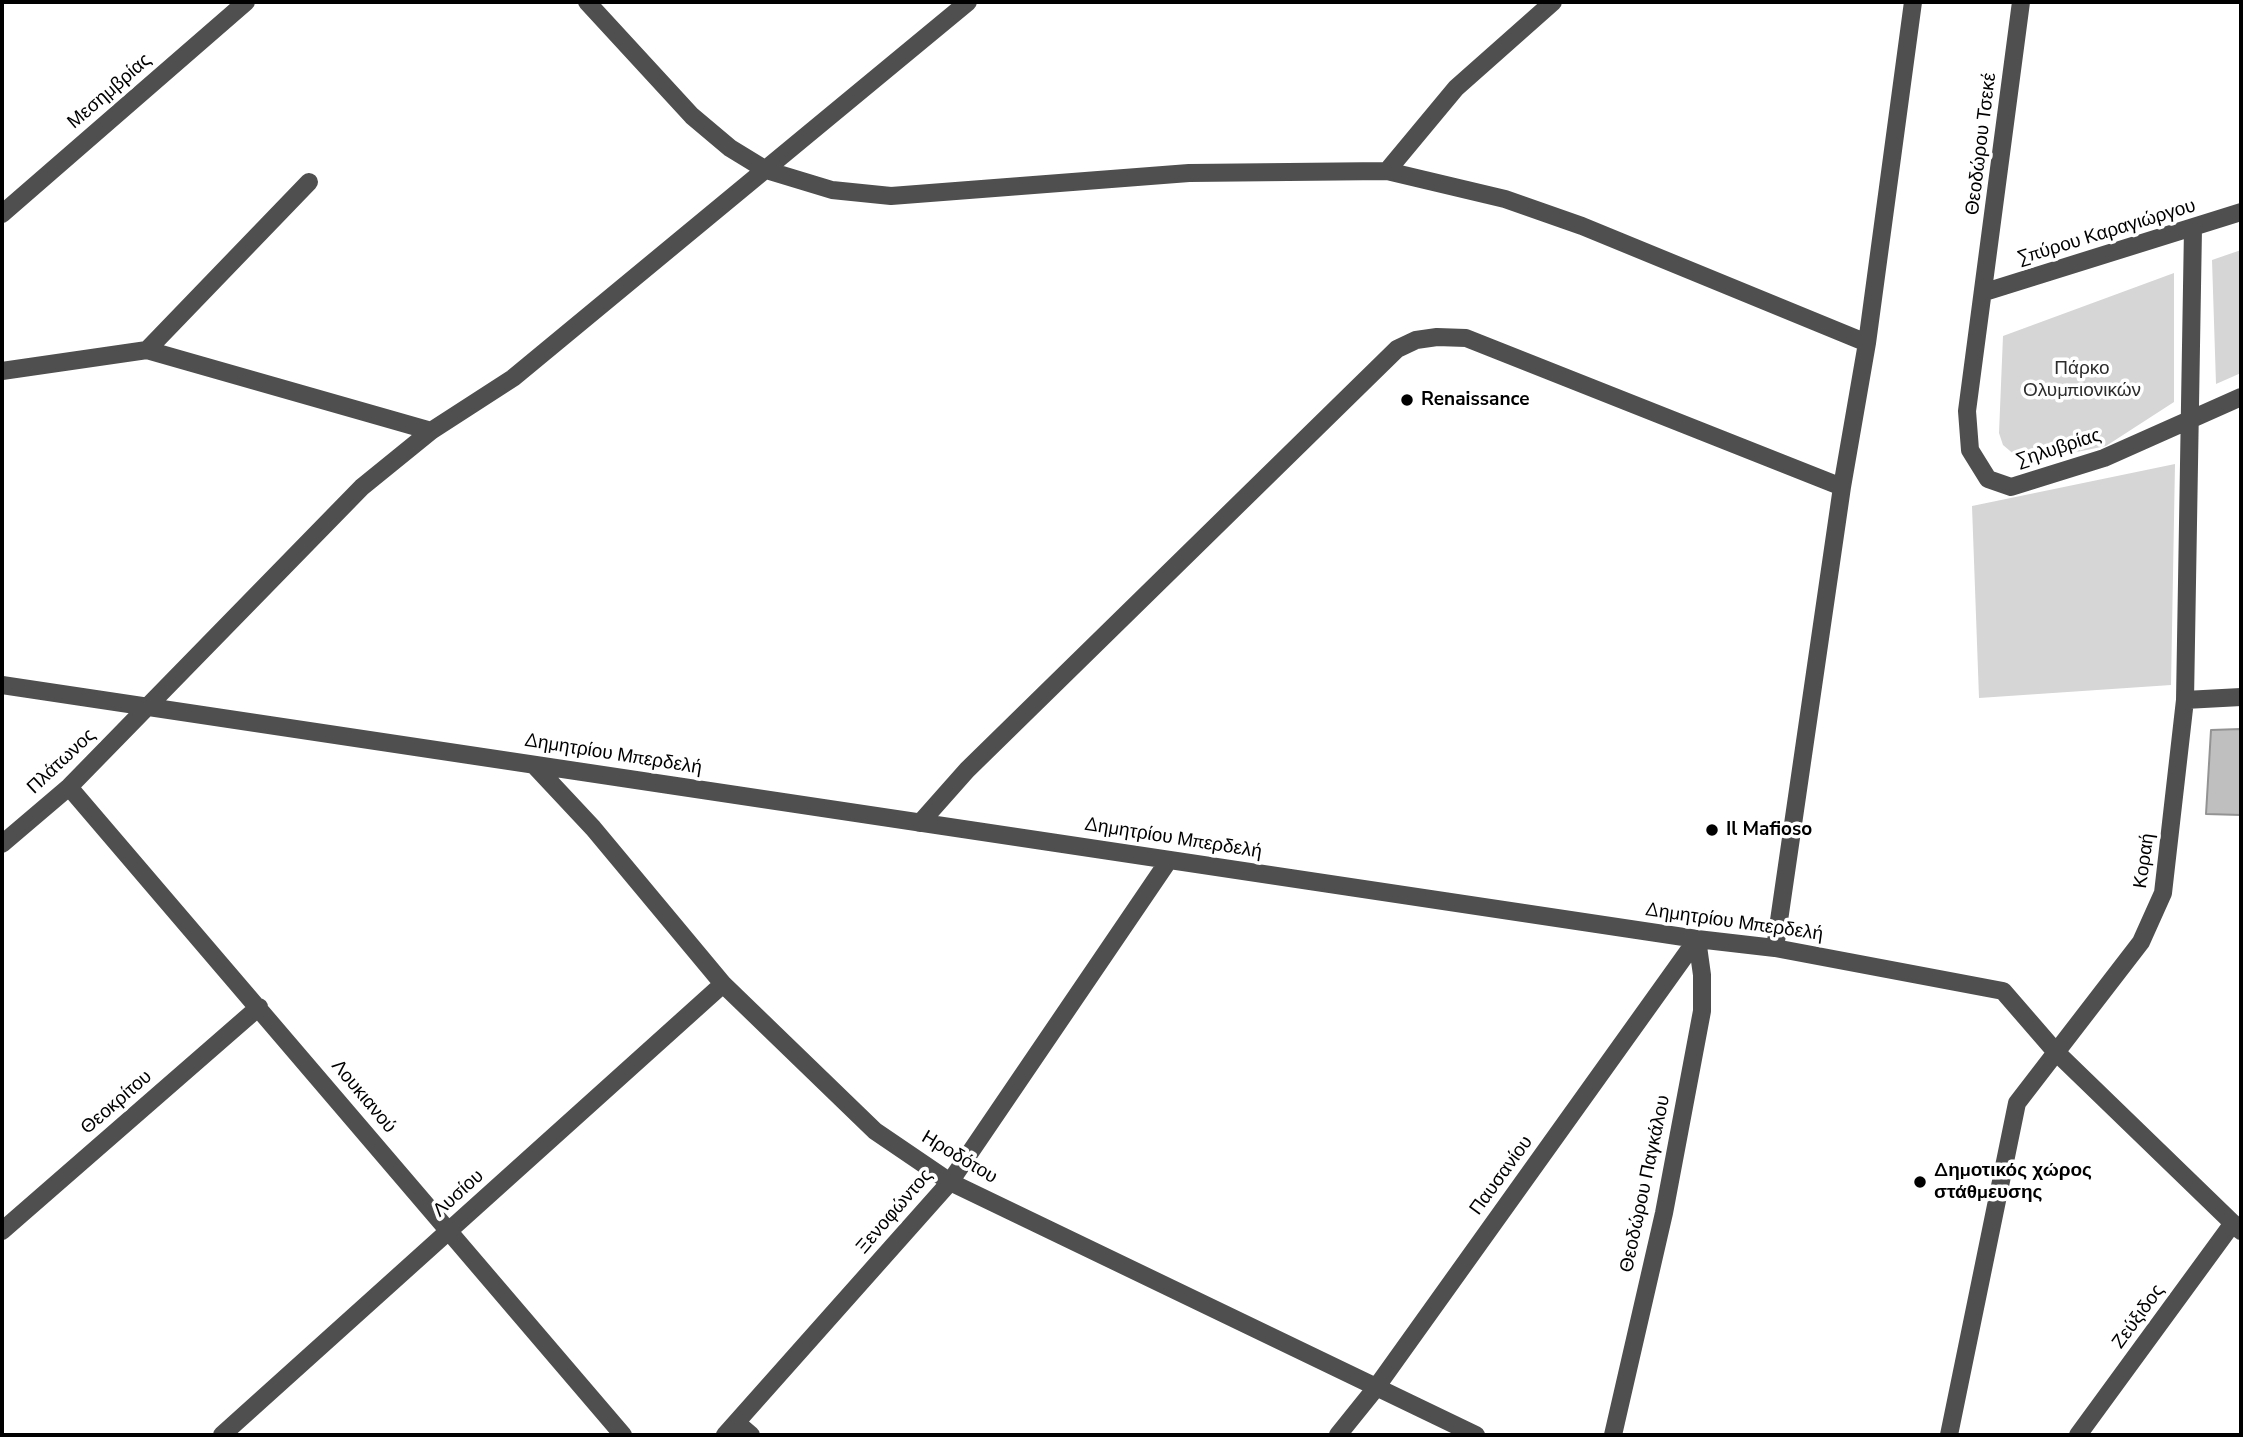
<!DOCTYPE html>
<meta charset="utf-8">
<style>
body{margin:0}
#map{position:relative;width:2243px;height:1437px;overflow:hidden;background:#fff;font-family:"Nunito Sans",sans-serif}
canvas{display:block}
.frame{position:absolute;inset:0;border:4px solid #000;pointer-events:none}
</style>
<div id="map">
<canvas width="2243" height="1437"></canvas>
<div class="frame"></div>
</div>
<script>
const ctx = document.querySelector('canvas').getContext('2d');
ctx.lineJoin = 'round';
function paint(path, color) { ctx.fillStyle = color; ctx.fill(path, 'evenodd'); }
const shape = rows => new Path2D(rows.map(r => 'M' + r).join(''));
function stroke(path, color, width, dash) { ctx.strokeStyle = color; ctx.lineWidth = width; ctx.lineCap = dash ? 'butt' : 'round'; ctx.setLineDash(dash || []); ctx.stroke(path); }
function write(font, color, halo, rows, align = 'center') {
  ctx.font = font + ' "Nunito Sans",sans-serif'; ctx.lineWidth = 7; ctx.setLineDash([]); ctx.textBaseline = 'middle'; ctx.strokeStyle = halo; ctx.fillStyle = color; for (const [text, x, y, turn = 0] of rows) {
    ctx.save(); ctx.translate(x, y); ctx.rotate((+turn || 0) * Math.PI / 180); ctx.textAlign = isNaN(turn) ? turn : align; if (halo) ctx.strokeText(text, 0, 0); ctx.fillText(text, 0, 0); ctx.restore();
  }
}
paint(shape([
 [2241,250,2241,373,2216,384,2212,260],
 [2174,273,2174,402,2106,446,2038,460,2016,456,2003,445,1999,433,2003,336],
 [2175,464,2171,685,1979,698,1972,506]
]), '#d6d6d6');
const building = shape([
 [2241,729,2241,815,2206,814,2211,730,2241,729]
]);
paint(building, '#bfbfbf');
stroke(building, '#939393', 2);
stroke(shape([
 [587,2,692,116,730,148,766,170,832,190,891,196,1189,173,1387,171,1505,199,1582,226,1867,343],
 [2021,2,1967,411,1970,450,1988,479,2011,487,2104,458,2241,397],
 [1387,171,1456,88,1553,2],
 [2,214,246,2],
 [1985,292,2241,212],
 [147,350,309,182],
 [2,371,147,350,431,431,513,378,968,2],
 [2,685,1697,939,1775,948,2003,991,2055,1051,2241,1231],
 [2185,700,2193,228],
 [534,765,593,828,723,984,875,1131,950,1182,1476,1435],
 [69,787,623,1435],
 [920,823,967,770,1397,349,1416,340,1437,337,1466,338,1842,487],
 [2,844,69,787,362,487,431,431],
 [1775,948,1842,487,1867,343,1913,2],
 [2,1231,259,1007],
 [737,1423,751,1435],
 [222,1435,723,984],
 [725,1435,950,1182,1169,860],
 [1338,1435,1375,1389,1697,939],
 [1613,1435,1664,1213,1702,1011,1702,975,1697,939],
 [1949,1435,2017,1103,2141,942,2163,893,2185,700,2241,697],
 [2078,1435,2233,1223]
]), '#4f4f4f', 18);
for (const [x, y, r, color] of [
 [1407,400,7,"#000"],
 [1712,830,7,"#000"],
 [1920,1182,7,"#000"]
]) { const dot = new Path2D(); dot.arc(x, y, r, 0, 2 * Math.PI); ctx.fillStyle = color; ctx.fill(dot); stroke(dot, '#fff', 2.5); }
write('19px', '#000', '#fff', [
 ["Μεσημβρίας",110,92,-41],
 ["Θεοδώρου Τσεκέ",1982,144,-83],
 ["Σπύρου Καραγιώργου",2107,233,-17],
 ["Σηλυβρίας",2059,449,-18],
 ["Δημητρίου Μπερδελή",613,755,9],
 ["Πλάτωνος",62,762,-43],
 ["Δημητρίου Μπερδελή",1173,839,9],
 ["Κοραή",2145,861,-82],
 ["Δημητρίου Μπερδελή",1734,923,8],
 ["Λουκιανού",363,1097,50],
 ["Θεοκρίτου",117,1103,-41],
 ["Ηροδότου",959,1158,31],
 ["Παυσανίου",1502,1176,-54],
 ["Θεοδώρου Παγκάλου",1646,1184,-78],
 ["Λυσίου",459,1194,-42],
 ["Ξενοφώντος",895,1212,-49],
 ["Ζεύξιδος",2139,1317,-54]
]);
write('19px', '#2d2d2d', '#fff', [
 ["Πάρκο",2082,369],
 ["Ολυμπιονικών",2082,391]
]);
write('bold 19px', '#000', '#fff', [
 ["Renaissance",1421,400],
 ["Il Mafioso",1726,830],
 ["Δημοτικός χώρος",1934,1171],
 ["στάθμευσης",1934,1193]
], 'left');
</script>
